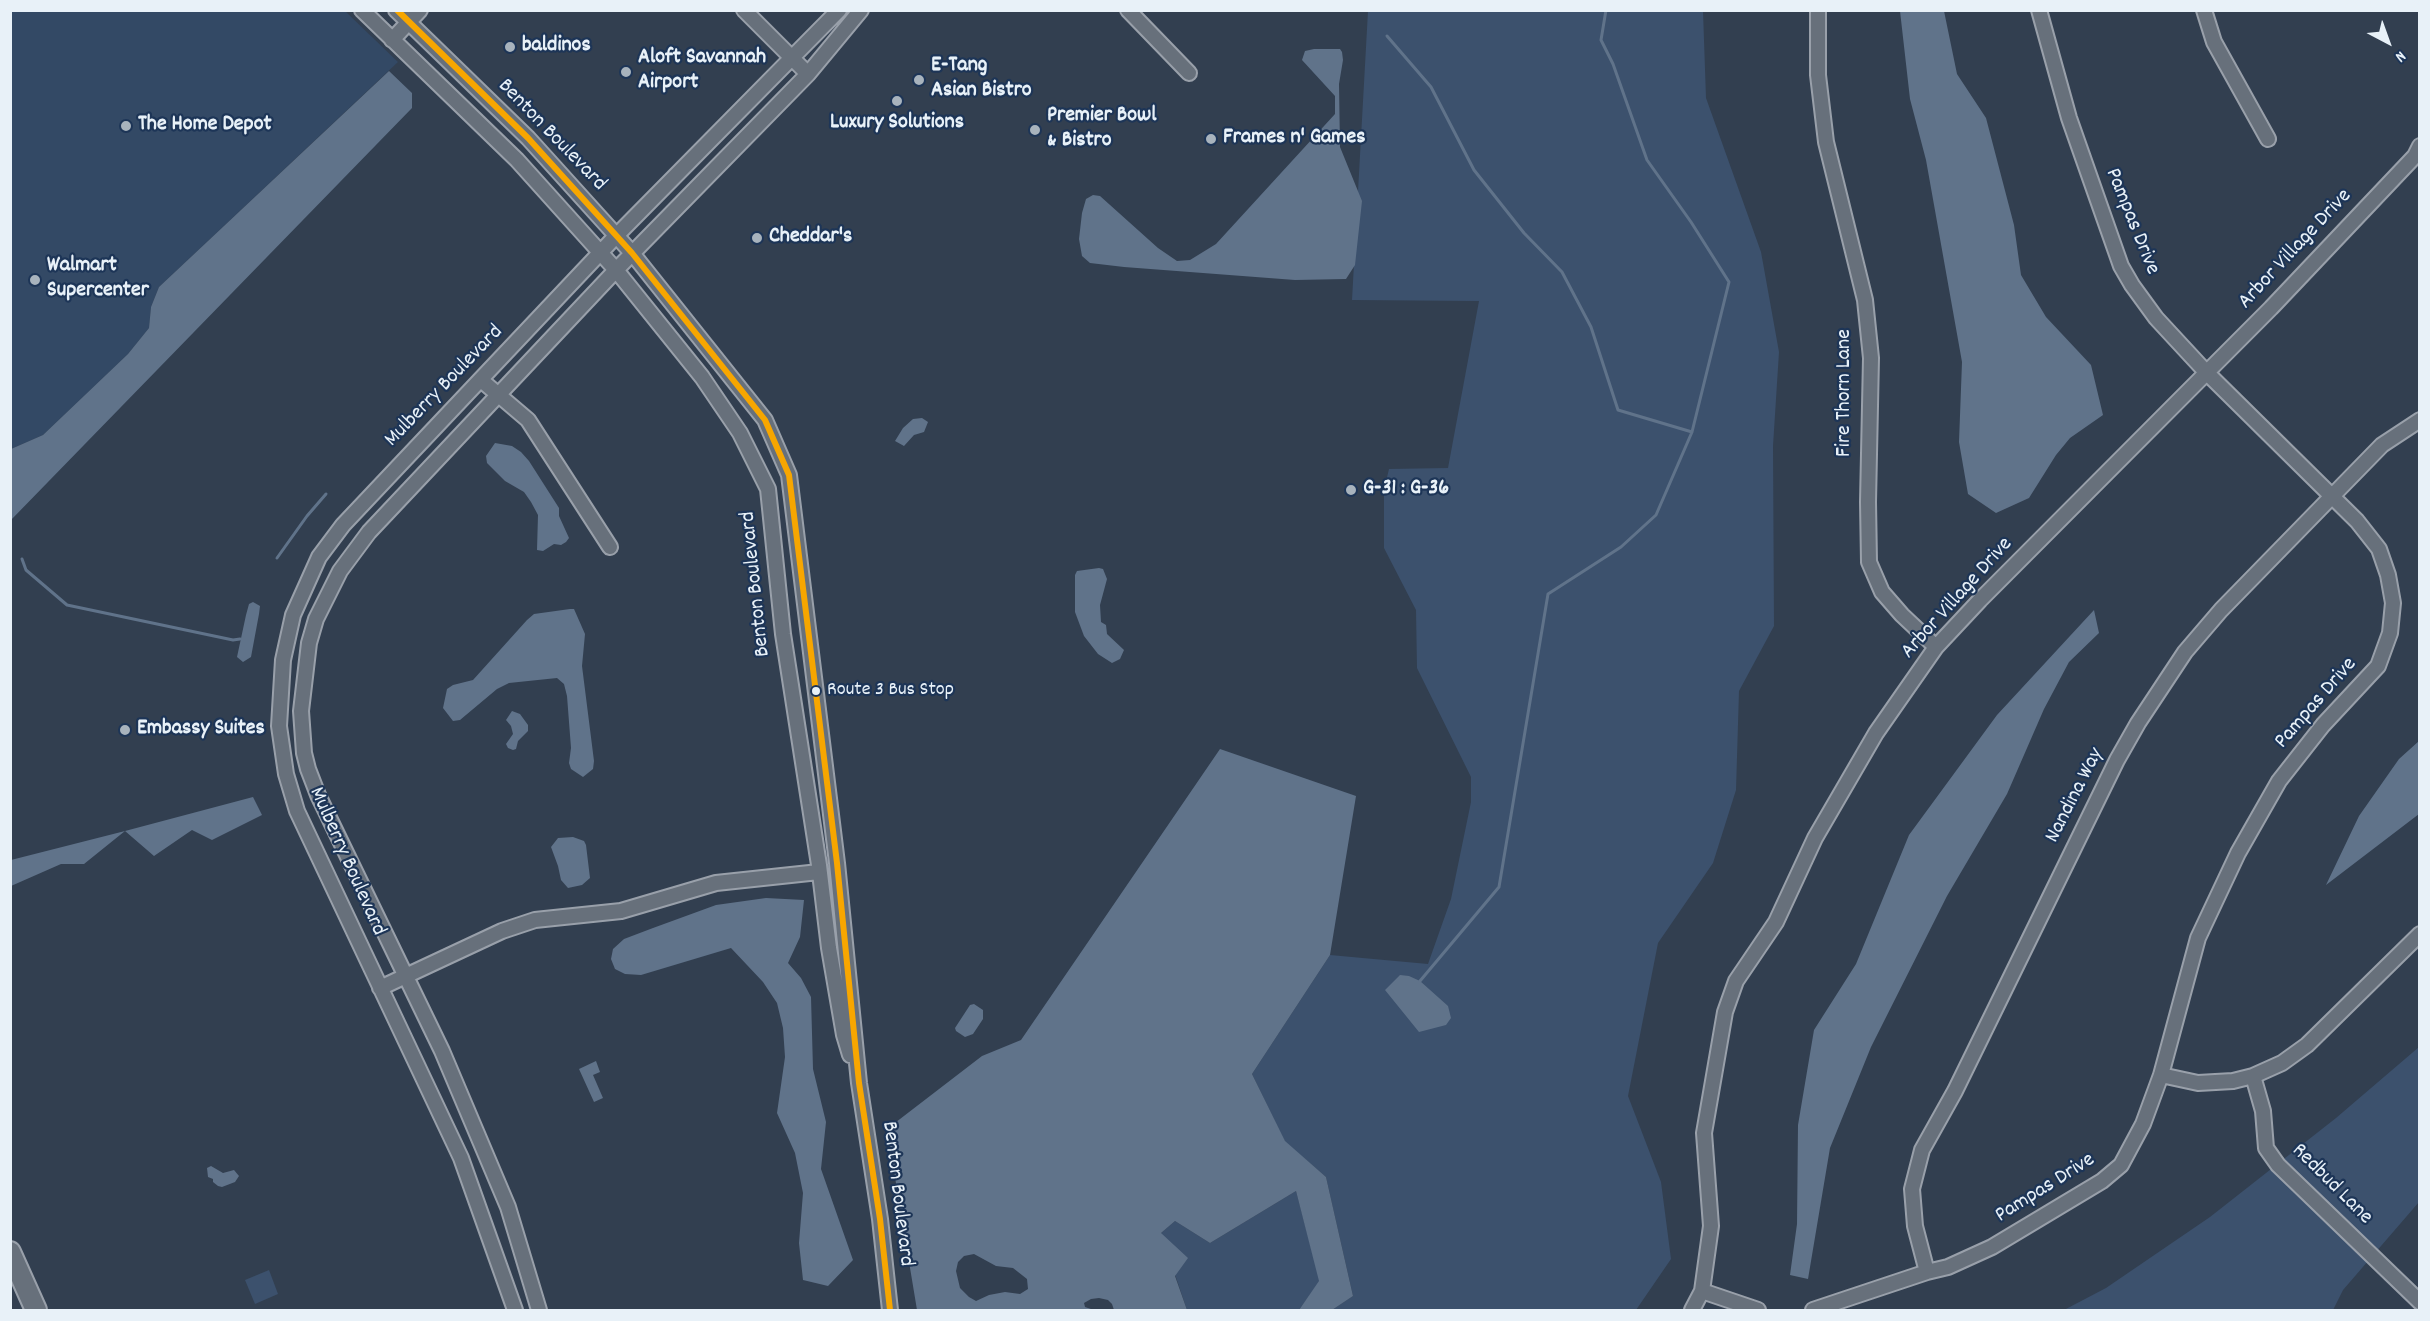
<!DOCTYPE html>
<style>
body{margin:0}
#map{position:relative;width:2430px;height:1321px;overflow:hidden;background:#323f50;font-family:Dekko,sans-serif}
canvas{display:block}
.frame{position:absolute;inset:0;border:12px solid #e8f1f8;pointer-events:none}
.north{position:absolute;left:2358px;top:12px;width:60px;height:60px;-webkit-text-stroke:4px #1d3557;paint-order:stroke;rotate:139deg;font-size:16px;font-weight:700;line-height:24px;text-align:center;color:#e8f1f8}
.north::after{content:'';display:block;margin:auto;width:21px;height:27px;background:#e8f1f8;clip-path:polygon(50% 0,100% 100%,50% 72%,0 100%)}
</style>
<div id="map">
<canvas width="2430" height="1321"></canvas>
<div class="frame"></div>
<div class="north">N</div>
</div>
<script>
const ctx = document.querySelector('canvas').getContext('2d');
ctx.lineJoin = 'round';
function paint(path, color) { ctx.fillStyle = color; ctx.fill(path, 'evenodd'); }
const shape = rows => new Path2D(rows.map(r => 'M' + r).join(''));
function stroke(path, color, width, dash) { ctx.strokeStyle = color; ctx.lineWidth = width; ctx.lineCap = dash ? 'butt' : 'round'; ctx.setLineDash(dash || []); ctx.stroke(path); }
function write(font, color, halo, rows, align = 'center') {
  ctx.font = font + ' Dekko,sans-serif'; ctx.lineWidth = 4.5; ctx.setLineDash([]); ctx.textBaseline = 'middle'; ctx.strokeStyle = halo; ctx.fillStyle = color; for (const [text, x, y, turn = 0] of rows) {
    ctx.save(); ctx.translate(x, y); ctx.rotate((+turn || 0) * Math.PI / 180); ctx.textAlign = isNaN(turn) ? turn : align; if (halo) ctx.strokeText(text, 0, 0); ctx.fillText(text, 0, 0); ctx.restore();
  }
}
paint(shape([
 [11,11,345,11,398,62,159,287,151,307,149,328,128,354,43,435,11,449]
]), '#334965');
paint(shape([
 [1368,11,1703,11,1706,98,1761,252,1779,352,1773,446,1774,626,1739,691,1736,790,1713,863,1658,943,1628,1096,1661,1182,1671,1259,1636,1310,1332,1310,1353,1296,1326,1177,1285,1142,1252,1074,1330,955,1428,964,1451,899,1471,802,1471,777,1417,668,1416,610,1384,548,1384,490,1389,469,1448,468,1479,301,1352,300],
 [2419,1047,2419,1202,2343,1290,2333,1310,2064,1310,2106,1288,2210,1217,2336,1118],
 [1296,1191,1320,1281,1299,1310,1187,1310,1161,1233,1175,1221,1210,1243],
 [269,1270,278,1294,255,1304,245,1280]
]), '#3c516d');
paint(shape([
 [1900,11,1944,11,1957,74,1986,118,2014,225,2021,275,2046,317,2091,365,2103,415,2070,438,2056,455,2029,498,1996,513,1968,494,1959,442,1962,362,1926,160,1910,99],
 [1314,49,1340,49,1342,52,1343,60,1339,84,1340,147,1362,201,1355,265,1346,279,1295,280,1124,267,1090,263,1082,256,1079,239,1082,213,1086,199,1093,195,1100,196,1158,248,1177,261,1190,260,1216,244,1335,114,1335,96,1302,60,1305,51],
 [389,71,412,93,412,108,11,520,11,449,43,435,128,354,149,328,151,307,159,287],
 [922,418,928,422,924,432,914,435,904,446,895,441,903,428,913,419],
 [495,443,512,446,521,452,529,461,559,508,559,516,569,538,566,542,561,545,554,544,543,551,537,550,538,515,531,502,524,492,505,481,487,463,486,456],
 [1099,568,1103,569,1107,579,1100,605,1101,622,1106,625,1107,634,1124,650,1120,659,1112,663,1098,654,1084,636,1075,612,1075,575,1077,571],
 [253,602,260,606,259,614,251,657,243,662,237,657,246,615,249,604],
 [570,609,574,609,585,634,582,666,594,761,593,769,583,777,571,769,569,763,571,748,567,696,564,684,557,678,509,683,497,689,460,720,453,721,443,708,447,689,453,685,473,680,527,620,534,614],
 [2094,610,2099,633,2069,662,2044,709,2007,794,1947,896,1871,1047,1830,1148,1808,1279,1790,1275,1797,1224,1798,1125,1814,1030,1856,964,1909,835,1997,715],
 [512,711,520,714,528,725,528,731,518,741,516,749,513,750,508,748,506,744,513,734,511,726,506,720],
 [2419,741,2419,814,2326,885,2359,816,2399,759],
 [1220,749,1356,796,1330,955,1252,1074,1285,1141,1326,1177,1353,1296,1332,1310,1299,1310,1319,1281,1296,1191,1210,1243,1175,1221,1161,1233,1188,1258,1175,1276,1187,1310,1114,1310,1112,1304,1108,1300,1099,1298,1091,1299,1084,1303,1085,1307,1094,1310,917,1310,887,1129,982,1056,1021,1040],
 [974,1254,996,1266,1013,1268,1027,1279,1028,1289,1020,1294,1005,1292,989,1295,976,1301,969,1297,960,1288,956,1271,958,1262,964,1256],
 [253,797,262,815,212,840,192,830,154,856,125,831,84,864,61,864,11,886,11,860,125,831],
 [573,837,584,841,586,845,590,878,582,885,568,888,561,880,558,866,551,847,558,838],
 [766,898,804,900,800,937,788,963,801,978,811,997,813,1069,826,1122,821,1169,853,1260,828,1286,803,1280,799,1243,803,1193,795,1153,777,1113,785,1057,783,1028,777,1003,763,982,731,948,641,975,625,974,615,969,611,959,613,949,624,939,653,928,716,905],
 [1400,975,1409,976,1420,981,1448,1006,1451,1018,1446,1025,1419,1032,1385,990],
 [974,1004,983,1010,983,1019,973,1034,965,1037,956,1031,955,1028,970,1005],
 [596,1061,600,1072,593,1075,603,1098,594,1102,579,1069],
 [211,1166,223,1173,234,1170,239,1176,235,1182,222,1187,218,1186,213,1182,213,1179,208,1177,207,1168]
]), '#60738a');
stroke(shape([
 [1387,36,1431,87,1474,170,1524,233,1562,272,1591,327,1618,410,1692,432,1729,282,1691,222,1647,160,1613,64,1601,40,1606,10],
 [277,558,307,516,326,494],
 [22,559,26,570,67,605,233,640,240,639],
 [1420,981,1499,887,1548,594,1621,547,1656,515,1692,432]
]), '#60738a', 3);
const minor = shape([
 [362,10,517,160,616,270,702,377,740,433,768,489,783,634,819,865,829,948,844,1035,850,1055],
 [396,10,528,138,632,253,765,420,789,475,837,863,859,1083,880,1219,890,1310],
 [744,10,808,74],
 [1128,10,1189,73],
 [1818,10,1818,75,1826,142,1865,300,1871,358,1868,502,1869,562,1882,592,1902,615,1936,647],
 [2204,10,2214,42,2268,139],
 [392,40,420,10],
 [481,380,528,420,610,547],
 [380,988,502,931,535,920,621,911,716,883,819,872],
 [2161,1075,2198,1083,2233,1081,2253,1076,2282,1063,2307,1045,2420,934],
 [2253,1076,2263,1111,2266,1148,2278,1165,2420,1302],
 [1927,1272,1915,1226,1912,1189,1922,1150,1955,1091,2117,760,2138,723,2185,652,2221,610,2382,445,2420,420],
 [1702,1291,1758,1310],
 [515,1310,461,1158,297,811,286,774,279,726,283,660,293,615,319,557,343,525,616,236,839,10],
 [539,1310,508,1207,442,1051,318,795,308,769,304,753,301,711,309,643,316,619,340,571,369,532,616,270,808,74,861,10],
 [1692,1310,1702,1291,1711,1226,1704,1133,1725,1012,1736,981,1776,922,1815,838,1876,733,1936,647,1980,600,2271,308,2415,156,2420,146],
 [1813,1310,1927,1272,1948,1267,1992,1247,2102,1181,2121,1165,2143,1124,2161,1075,2198,938,2238,853,2279,781,2323,725,2378,666,2390,633,2393,603,2388,575,2379,549,2357,521,2206,372,2156,318,2132,285,2121,266,2069,118,2039,10]
]);
const highway = shape([
 [10,1252,36,1310]
]);
stroke(minor, '#99a0aa', 18);
stroke(highway, '#99a0aa', 24);
stroke(minor, '#67707b', 14);
stroke(highway, '#67707b', 20);
stroke(shape([
 [397,10,528,138,632,253,765,420,789,475,837,863,859,1083,880,1219,890,1310]
]), '#f7a600', 6);
for (const [x, y, r, color] of [
 [510,47,6,"#a8b3bd"],
 [626,72,6,"#a8b3bd"],
 [919,80,6,"#a8b3bd"],
 [897,101,6,"#a8b3bd"],
 [126,126,6,"#a8b3bd"],
 [1035,130,6,"#a8b3bd"],
 [1211,139,6,"#a8b3bd"],
 [757,238,6,"#a8b3bd"],
 [35,280,6,"#a8b3bd"],
 [1351,490,6,"#a8b3bd"],
 [816,691,5,"#e8f1f8"],
 [125,730,6,"#a8b3bd"]
]) { const dot = new Path2D(); dot.arc(x, y, r, 0, 2 * Math.PI); ctx.fillStyle = color; ctx.fill(dot); stroke(dot, '#1d3557', 2); }
write('20px', '#e8f1f8', '#1d3557', [
 ["Route 3 Bus Stop",827,691]
], 'left');
write('bold 22px', '#e8f1f8', '#1d3557', [
 ["baldinos",522,47],
 ["Aloft Savannah",638,59],
 ["Airport",638,84],
 ["E-Tang",931,67],
 ["Asian Bistro",931,92],
 ["Premier Bowl",1047,117],
 ["& Bistro",1047,142],
 ["Luxury Solutions",897,124,"center"],
 ["The Home Depot",138,126],
 ["Frames n' Games",1223,139],
 ["Cheddar's",769,238],
 ["Walmart",47,267],
 ["Supercenter",47,292],
 ["G-31 : G-36",1363,490],
 ["Embassy Suites",137,730]
], 'left');
write('22px', '#e8f1f8', '#1d3557', [
 ["Benton Boulevard",551,136,46],
 ["Pampas Drive",2131,222,68],
 ["Arbor Village Drive",2296,250,-47],
 ["Mulberry Boulevard",445,387,-46],
 ["Fire Thorn Lane",1846,393,-90],
 ["Benton Boulevard",757,584,-96],
 ["Arbor Village Drive",1958,599,-48],
 ["Pampas Drive",2317,704,-49],
 ["Nandina Way",2076,796,-63],
 ["Mulberry Boulevard",346,862,66],
 ["Redbud Lane",2331,1185,45],
 ["Pampas Drive",2046,1189,-32],
 ["Benton Boulevard",896,1194,83]
]);
</script>
